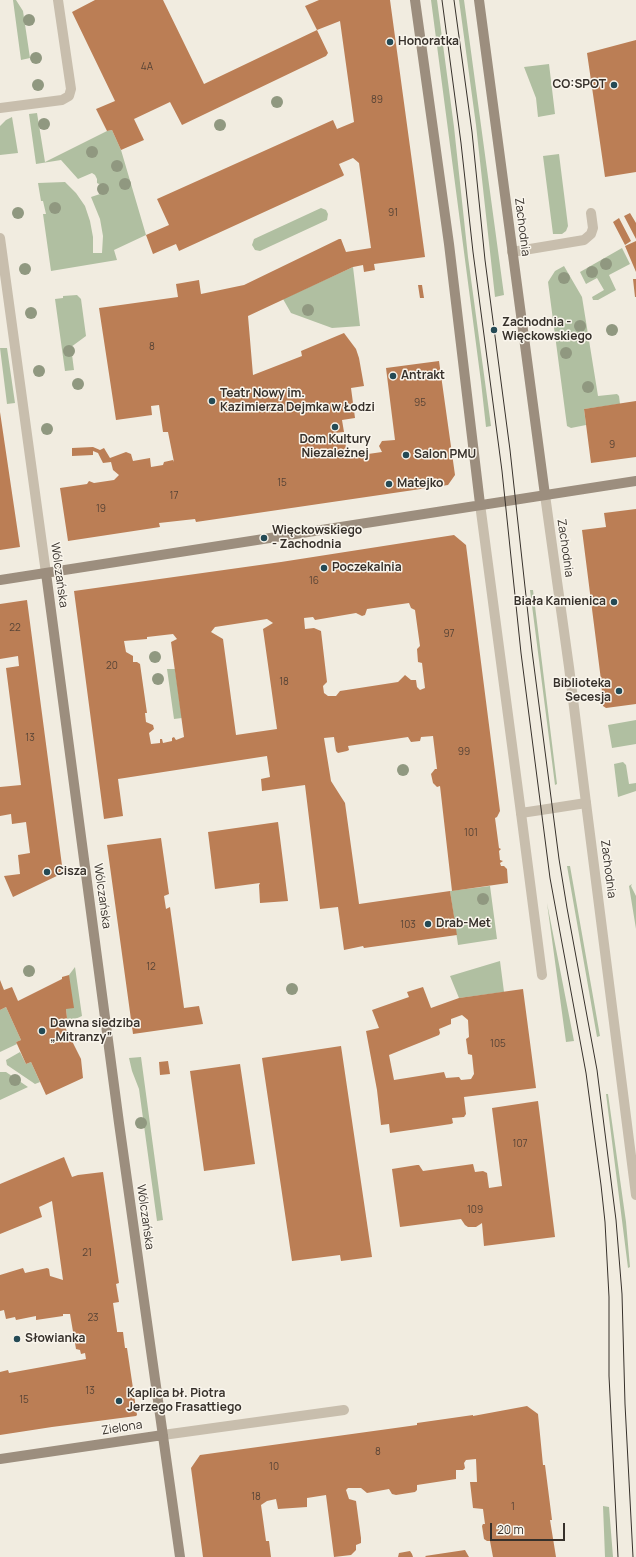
<!DOCTYPE html>
<meta charset="utf-8">
<style>
body{margin:0}
#map{position:relative;width:636px;height:1557px;overflow:hidden;background:#f1ece0;font-family:Manrope,sans-serif}
canvas{display:block}
.scale{position:absolute;left:490px;top:1523px;width:75px;height:18px;box-sizing:border-box;border:2px solid #37312b;border-top:0;padding-left:5px;font-size:12px;line-height:14px;white-space:nowrap;color:#37312b;-webkit-text-stroke:3px #f9f5ec;paint-order:stroke}
</style>
<div id="map">
<canvas width="636" height="1557"></canvas>
<div class="scale">20 m</div>
</div>
<script>
const ctx = document.querySelector('canvas').getContext('2d');
ctx.lineJoin = 'round';
function paint(path, color) { ctx.fillStyle = color; ctx.fill(path, 'evenodd'); }
const shape = rows => new Path2D(rows.map(r => 'M' + r).join(''));
function stroke(path, color, width, dash) { ctx.strokeStyle = color; ctx.lineWidth = width; ctx.lineCap = dash ? 'butt' : 'round'; ctx.setLineDash(dash || []); ctx.stroke(path); }
function write(font, color, halo, rows, align = 'center') {
  ctx.font = font + ' Manrope,sans-serif'; ctx.lineWidth = 3; ctx.setLineDash([]); ctx.textBaseline = 'middle'; ctx.strokeStyle = halo; ctx.fillStyle = color; for (const [text, x, y, turn = 0] of rows) {
    ctx.save(); ctx.translate(x, y); ctx.rotate((+turn || 0) * Math.PI / 180); ctx.textAlign = isNaN(turn) ? turn : align; if (halo) ctx.strokeText(text, 0, 0); ctx.fillText(text, 0, 0); ctx.restore();
  }
}
paint(shape([
 [13,0,16,0,23,11,30,58,21,60],
 [431,0,437,0,454,127,468,257,491,426,486,427,481,382],
 [459,0,464,0,504,295,495,297,476,125],
 [549,64,555,114,538,117,536,98,524,67],
 [37,113,45,162,107,131,112,130,121,150,146,235,114,250,117,260,51,271,43,214,46,214,43,201,41,201,38,183,65,182,76,193,85,206,90,221,93,237,93,253,102,253,103,236,100,219,91,197,100,194,101,190,101,185,97,183,97,179,95,175,92,173,78,179,61,160,36,164,29,114],
 [12,117,18,153,0,155,0,126,6,120],
 [559,154,568,226,566,231,562,234,553,234,543,156],
 [321,208,326,210,328,214,327,220,260,251,255,250,252,245,254,239],
 [622,248,630,264,609,275,616,290,598,300,593,300,592,297,604,290,597,278,586,284,580,272],
 [564,266,582,297,598,396,617,394,619,396,620,404,584,409,586,425,571,428,567,426,548,282,555,271],
 [353,267,360,326,332,328,291,313,283,299],
 [77,295,81,299,86,336,71,347,74,370,65,371,55,299,63,298,63,296],
 [0,348,7,348,15,403,7,404],
 [530,590,533,590,557,784,555,785],
 [167,669,175,669,182,718,174,719],
 [636,720,636,744,612,748,608,725],
 [623,762,626,765,629,784,636,783,636,791,618,797,614,764],
 [567,866,570,866,600,1036,597,1037],
 [632,884,631,886,636,896,636,929,629,886],
 [490,886,497,939,458,945,450,891],
 [547,903,574,1041,566,1042],
 [500,961,504,992,459,998,450,976],
 [75,967,82,1016,64,1024,63,1023,67,1018,66,1009,69,975],
 [6,1007,21,1040,16,1042,17,1044,0,1052,0,1010],
 [20,1052,26,1064,31,1062,40,1082,35,1084,7,1065,6,1060],
 [141,1057,163,1220,157,1221,139,1089,132,1071,129,1058],
 [0,1072,6,1072,28,1087,0,1100],
 [606,1094,608,1094,626,1222,630,1267,628,1268],
 [603,1506,609,1507,613,1557,605,1557]
]), '#b0bfa1');
paint(shape([
 [95,0,163,0,204,84,317,30,328,53,326,56,182,125,170,102,134,119,144,140,121,150,112,130,107,131,96,109,115,101,72,12],
 [319,0,390,0,425,257,374,264,375,270,364,272,363,265,353,267,248,316,253,375,302,356,301,351,344,333,356,349,359,358,364,386,351,388,355,418,342,420,344,432,334,433,335,440,345,439,347,457,382,452,379,446,382,441,395,440,386,368,439,361,455,475,448,485,196,522,195,519,159,523,160,527,68,541,60,488,87,484,89,481,94,483,114,480,119,475,113,470,111,462,103,463,98,453,93,451,93,455,72,456,72,448,93,447,100,450,104,448,110,458,126,452,131,454,133,461,150,458,151,467,163,465,164,462,173,460,174,462,168,432,163,432,159,405,151,406,152,415,116,420,99,308,178,297,176,284,199,280,201,294,244,285,339,239,341,239,346,252,371,248,359,163,353,158,339,164,344,175,343,176,179,251,176,244,153,254,146,235,169,225,157,199,333,120,337,129,354,122,340,21,317,30,305,6],
 [636,40,636,172,605,177,587,53],
 [630,213,636,223,636,239,624,216],
 [619,218,631,241,625,245,613,222],
 [636,241,636,272,625,246],
 [633,279,636,279,636,297,635,297],
 [418,285,422,285,424,298,420,298],
 [636,401,636,457,591,463,584,409],
 [0,412,20,547,0,550],
 [636,509,636,704,606,708,603,706,601,680,582,530,606,527,604,513],
 [454,535,466,545,500,811,497,817,495,818,499,848,501,849,499,851,500,860,503,861,500,863,501,866,504,866,507,869,508,883,452,891,440,786,437,787,433,783,431,774,435,769,437,769,433,736,421,737,420,741,411,742,408,737,348,746,349,750,347,751,338,753,336,751,334,737,324,738,331,781,345,803,359,904,450,891,457,935,364,948,363,946,344,950,338,907,320,909,305,785,262,791,261,779,270,777,267,756,118,779,123,816,104,819,74,591,281,562],
 [409,603,411,608,415,610,420,646,417,649,418,662,422,663,425,688,420,690,417,687,416,680,411,680,405,675,398,682,340,691,336,696,328,696,324,693,323,686,327,682,321,631,314,628,305,629,304,618,313,617,315,620,356,613,362,616,365,615,367,609],
 [267,619,273,623,263,629,277,729,236,735,223,639,211,632,215,627],
 [173,634,177,639,171,642,184,737,176,740,174,737,172,738,172,741,163,743,162,739,160,739,160,743,151,744,149,733,154,729,153,725,146,722,145,713,147,713,140,664,137,662,133,662,133,656,126,652,124,641,147,639,147,637],
 [27,600,63,873,13,897,4,876,20,874,18,855,30,853,26,822,12,824,11,814,0,816,0,787,21,785,6,668,19,666,18,656,0,659,0,604],
 [278,822,288,901,260,903,259,885,260,883,215,889,208,832],
 [161,838,169,894,164,896,166,909,170,907,184,1008,199,1006,203,1024,133,1034,107,845],
 [69,975,74,1008,66,1009,67,1018,65,1022,63,1023,81,1059,83,1078,46,1095,31,1062,26,1064,17,1044,16,1042,21,1040,6,1007,0,1010,0,980,4,990,12,987,18,1001,62,979,62,977],
 [423,987,431,1008,459,998,523,989,536,1088,464,1097,466,1114,464,1117,452,1118,453,1123,451,1124,390,1133,389,1124,381,1125,377,1090,366,1031,379,1028,372,1010,409,997,407,992],
 [462,1015,468,1020,469,1037,466,1039,468,1054,472,1055,474,1074,471,1079,461,1080,459,1077,446,1078,444,1072,394,1080,389,1055,439,1035,440,1033,439,1029,451,1024,451,1019],
 [341,1046,372,1257,341,1261,340,1255,292,1261,262,1058],
 [168,1061,170,1074,160,1075,159,1062],
 [240,1064,255,1164,204,1171,190,1071],
 [538,1101,555,1237,484,1246,482,1223,476,1227,468,1227,465,1225,461,1219,400,1227,392,1169,417,1165,419,1165,423,1171,473,1164,475,1172,483,1171,487,1173,489,1188,502,1186,492,1108],
 [64,1157,72,1177,78,1175,103,1172,119,1283,116,1284,119,1302,113,1303,117,1331,117,1332,123,1332,125,1348,127,1348,137,1415,136,1416,52,1427,0,1435,0,1372,8,1370,9,1373,86,1359,85,1353,81,1354,80,1350,76,1349,70,1314,63,1314,63,1316,36,1320,36,1316,16,1320,15,1317,6,1319,4,1310,0,1311,0,1275,23,1268,25,1273,47,1268,49,1269,50,1276,63,1280,52,1201,39,1207,42,1217,0,1234,0,1184],
 [527,1406,538,1414,543,1465,545,1465,552,1520,550,1520,556,1557,493,1557,490,1541,487,1541,484,1539,482,1526,483,1524,485,1524,483,1509,473,1508,470,1482,477,1482,476,1459,466,1460,464,1463,465,1468,463,1470,456,1470,456,1479,417,1485,417,1490,415,1492,396,1495,392,1494,389,1489,367,1493,361,1488,348,1488,346,1490,349,1499,356,1501,361,1538,361,1543,356,1545,356,1550,351,1555,334,1557,326,1495,307,1498,307,1507,278,1509,276,1499,267,1501,261,1505,266,1541,269,1541,271,1557,203,1557,191,1468,200,1455,417,1425,417,1423,473,1415,473,1416],
 [465,1550,469,1557,426,1557,425,1556],
 [410,1551,412,1554,413,1557,398,1557,399,1553]
]), '#bb7e55');
stroke(shape([
 [0,108,62,100,69,96,71,89,58,0],
 [512,252,584,240,591,234,593,228,591,213],
 [586,803,636,1195],
 [521,813,542,975]
]), '#c8bead', 10);
stroke(shape([
 [0,238,46,573],
 [480,504,521,813,541,810,586,803,569,667,545,495],
 [163,1435,344,1410]
]), '#c8bead', 10);
stroke(shape([
 [415,0,449,244,480,504],
 [479,0,545,495],
 [46,573,119,1123,180,1557],
 [0,580,636,481],
 [0,1459,163,1435]
]), '#9c8e7e', 10);
stroke(shape([
 [442,0,461,143,473,252,502,471,521,653,550,878,586,1073,601,1185,605,1222,609,1297,609,1376,618,1557],
 [454,0,472,132,485,260,510,450,532,651,559,859,567,908,597,1070,616,1220,622,1294,625,1404,633,1557]
]), '#37312b', 1);
ctx.fillStyle = '#909880';
for (const [x, y] of [
 [29,20],
 [36,58],
 [38,85],
 [277,102],
 [44,124],
 [220,125],
 [92,152],
 [117,166],
 [125,184],
 [103,189],
 [55,208],
 [18,213],
 [606,264],
 [25,269],
 [592,272],
 [564,278],
 [308,310],
 [31,313],
 [580,326],
 [612,330],
 [69,351],
 [566,353],
 [39,371],
 [78,384],
 [588,387],
 [47,429],
 [155,657],
 [158,679],
 [403,770],
 [483,899],
 [29,971],
 [292,989],
 [15,1080],
 [141,1123]
]) { ctx.beginPath(); ctx.arc(x, y, 6, 0, 2 * Math.PI); ctx.fill(); }
for (const [x, y, r, color] of [
 [390,42,4,"#244a55"],
 [614,85,4,"#244a55"],
 [494,330,4,"#244a55"],
 [393,376,4,"#244a55"],
 [212,401,4,"#244a55"],
 [335,427,4,"#244a55"],
 [406,455,4,"#244a55"],
 [389,484,4,"#244a55"],
 [264,538,4,"#244a55"],
 [324,568,4,"#244a55"],
 [614,602,4,"#244a55"],
 [619,691,4,"#244a55"],
 [47,872,4,"#244a55"],
 [428,924,4,"#244a55"],
 [42,1031,4,"#244a55"],
 [17,1339,4,"#244a55"],
 [119,1401,4,"#244a55"]
]) { const dot = new Path2D(); dot.arc(x, y, r, 0, 2 * Math.PI); ctx.fillStyle = color; ctx.fill(dot); stroke(dot, '#f9f5ec', 1.5); }
write('10px', '#584436', null, [
 ["4A",147,67],
 ["89",377,100],
 ["91",393,213],
 ["8",152,347],
 ["95",420,403],
 ["9",612,445],
 ["15",282,483],
 ["17",174,496],
 ["19",101,509],
 ["16",314,581],
 ["22",15,628],
 ["97",449,634],
 ["20",112,666],
 ["18",284,682],
 ["13",30,738],
 ["99",464,752],
 ["101",471,833],
 ["103",408,925],
 ["12",151,967],
 ["105",498,1044],
 ["107",520,1144],
 ["109",475,1210],
 ["21",87,1253],
 ["23",93,1318],
 ["13",90,1391],
 ["15",24,1400],
 ["8",378,1452],
 ["10",274,1467],
 ["18",256,1497],
 ["1",513,1507]
]);
write('bold 12px', '#37312b', '#f9f5ec', [
 ["Honoratka",398,42],
 ["CO:SPOT",606,85,"right"],
 ["Zachodnia -",502,323],
 ["Więckowskiego",502,337],
 ["Antrakt",401,376],
 ["Teatr Nowy im.",220,394],
 ["Kazimierza Dejmka w Łodzi",220,408],
 ["Dom Kultury",335,440,"center"],
 ["Niezależnej",335,454,"center"],
 ["Salon PMU",414,455],
 ["Matejko",397,484],
 ["Więckowskiego",272,531],
 ["- Zachodnia",272,545],
 ["Poczekalnia",332,568],
 ["Biała Kamienica",606,602,"right"],
 ["Biblioteka",611,684,"right"],
 ["Secesja",611,698,"right"],
 ["Cisza",55,872],
 ["Drab-Met",436,924],
 ["Dawna siedziba",50,1024],
 ["„Mitranzy”",50,1038],
 ["Słowianka",25,1339],
 ["Kaplica bł. Piotra",127,1394],
 ["Jerzego Frasattiego",127,1408]
], 'left');
write('12px', '#37312b', '#f9f5ec', [
 ["Zachodnia",522,227,83],
 ["Zachodnia",565,548,82],
 ["Wólczańska",59,575,82],
 ["Zachodnia",608,869,83],
 ["Wólczańska",102,896,82],
 ["Wólczańska",145,1217,82],
 ["Zielona",122,1428,-9]
]);
</script>
